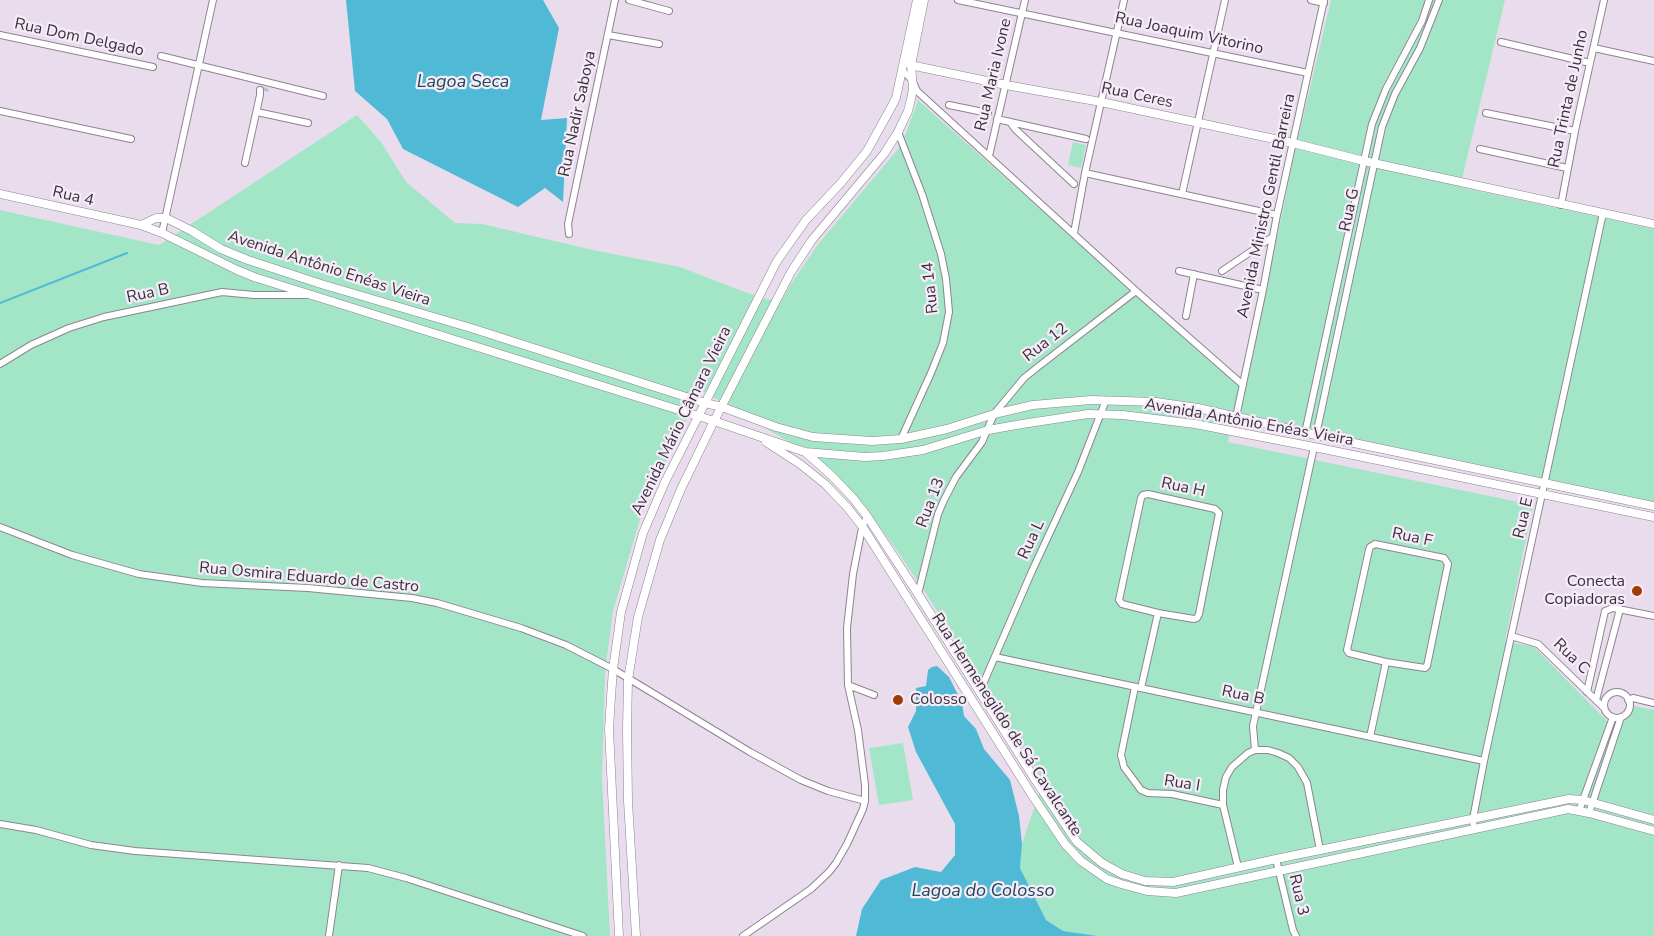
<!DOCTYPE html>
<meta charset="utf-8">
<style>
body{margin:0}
canvas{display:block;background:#e9dded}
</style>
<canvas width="1654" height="936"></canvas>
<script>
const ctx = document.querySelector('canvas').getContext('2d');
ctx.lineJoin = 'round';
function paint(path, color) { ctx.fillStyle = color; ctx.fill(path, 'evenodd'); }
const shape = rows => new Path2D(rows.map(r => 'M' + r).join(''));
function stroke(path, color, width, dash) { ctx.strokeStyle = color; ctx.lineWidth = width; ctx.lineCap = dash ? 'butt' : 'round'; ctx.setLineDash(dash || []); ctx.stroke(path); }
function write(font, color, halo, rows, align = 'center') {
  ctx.font = font + ' "Nunito Sans",sans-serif'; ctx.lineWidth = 4.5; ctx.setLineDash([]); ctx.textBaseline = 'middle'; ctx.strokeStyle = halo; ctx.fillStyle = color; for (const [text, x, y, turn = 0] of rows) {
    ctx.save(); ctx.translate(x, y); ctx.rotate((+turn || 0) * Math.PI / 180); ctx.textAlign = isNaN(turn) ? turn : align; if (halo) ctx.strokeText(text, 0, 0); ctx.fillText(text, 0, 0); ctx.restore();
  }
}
paint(shape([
 [1331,0,1505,0,1460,187,1654,229,1654,503,1240,416,1295,151],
 [918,100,1239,386,1228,442,1533,505,1505,641,1534,647,1607,721,1624,722,1634,706,1654,710,1654,936,1098,936,1062,931,1046,920,1020,868,1022,844,1043,781,927,595,893,545,858,498,818,459,701,390,643,509,613,611,605,673,602,778,610,936,0,936,0,210,159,245,357,115,381,142,406,182,455,223,482,224,593,250,680,267,742,291,780,303,791,284,819,243,898,149,906,133],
 [1073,142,1086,145,1081,168,1068,165],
 [903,743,913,800,879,805,869,748]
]), '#a3e6c7');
paint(shape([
 [346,0,543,0,559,28,541,120,567,118,563,202,545,188,518,207,403,149,387,119,355,91],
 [937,666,949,677,962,703,964,716,976,729,984,749,1010,780,1019,816,1022,844,1020,868,1046,920,1063,931,1098,936,856,936,862,909,881,880,915,867,941,872,955,855,955,824,916,752,908,727,916,711,916,688,926,686,928,670,932,667]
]), '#50bad6');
stroke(shape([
 [0,303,127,253]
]), '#50bad6', 2);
stroke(shape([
 [265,91,266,88]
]), '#c6bbc9', 6, [6, 3]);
const minor = shape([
 [629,0,669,11],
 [958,0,1308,73],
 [1311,0,1324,3],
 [0,35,153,67],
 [608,35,659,44],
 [1501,42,1590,63],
 [1594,48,1654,61],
 [161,56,323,96],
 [902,70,912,80,917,91,1136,291,1243,385],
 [949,105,988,113],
 [0,111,131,139],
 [257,112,308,123],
 [1486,113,1575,131],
 [997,119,1086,139],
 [1010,122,1015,129,1074,184],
 [898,132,922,194,941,254,946,279,949,312,943,343,931,373,901,439],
 [1480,149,1567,168],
 [989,156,1025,0],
 [245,163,260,95,260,90],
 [1085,173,1277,215],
 [1182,194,1225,0],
 [1561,205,1575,131,1604,0],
 [162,233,213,0],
 [1074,233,1085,173,1124,0],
 [569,234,568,224,615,0],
 [1179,271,1263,290],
 [1222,271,1271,238],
 [1186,316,1194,274],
 [0,364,31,345,69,328,104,317,222,292,254,295,305,295],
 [1236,417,1263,290,1277,215,1324,0],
 [1305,433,1372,124,1386,89,1422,21,1429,0],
 [1316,435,1382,127,1395,94,1420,48,1439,0],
 [1148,494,1215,509,1219,513,1199,614,1197,618,1194,619,1158,613,1122,604,1119,600,1141,498,1143,495,1148,494],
 [0,527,72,555,139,574,202,583,308,588,412,598,437,603,521,628,566,645,613,669,750,752,801,780,828,791,865,801],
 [1375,544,1444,558,1448,564,1427,666,1425,668,1386,662,1349,653,1347,650,1369,550,1370,547,1375,544],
 [918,594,938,514,944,500,956,477,982,442,994,414,1024,378,1039,366,1136,291],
 [1511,636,1538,644,1604,708],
 [995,657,1484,761],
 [848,685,874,695],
 [1135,687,1121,755,1124,767,1141,790,1148,793,1172,794,1223,805],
 [1141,688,1158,613],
 [980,691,1032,571,1078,472,1106,400],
 [1587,692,1605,611,1613,608,1654,616],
 '1604 705a13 13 0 1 1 26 0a13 13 0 1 1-26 0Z',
 [1596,700,1620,609],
 [1628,700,1633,698,1654,703],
 [1370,737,1386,662],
 [1255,750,1253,726,1314,447],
 [1579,811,1613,717],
 [1589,813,1621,717],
 [0,824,36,830,91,845,135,851,368,868,406,878,583,936],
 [1474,829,1473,819,1484,761,1603,213],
 [1276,859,1293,930,1296,936],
 [1238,867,1223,805,1223,790,1226,777,1232,767,1248,753,1255,750,1268,750,1278,753,1289,758,1298,767,1307,783,1320,850],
 [329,936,339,865],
 [743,936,811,889,829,872,836,863,847,844,863,809,865,801,865,785,858,730,848,685,847,628,853,574,862,528,867,516]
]);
const tertiary = shape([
 [908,63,915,66,1006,85,1101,102,1293,143,1364,161,1654,224],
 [0,194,141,225,162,233,237,270,254,277,714,421,805,452,865,457,883,456,923,450,988,430,1022,424,1088,414,1123,415,1195,424,1314,447,1654,517],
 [141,225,156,218,166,218,192,231,221,249,248,260,321,284,471,328,705,403,722,407,776,427,813,437,872,441,901,439,947,429,994,414,1033,405,1091,400,1156,402,1198,408,1316,435,1654,506],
 [766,442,800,464,825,484,847,507,862,526,1032,795,1065,844,1081,861,1107,879,1121,884,1147,891,1176,893,1568,809,1589,813,1654,831],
 [805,452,831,475,853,498,867,516,918,594,1036,781,1077,842,1102,863,1122,874,1145,881,1173,882,1276,859,1569,799,1583,800,1654,820],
 [619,936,609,729,611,697,613,669,621,612,643,533,665,482,777,261,806,220,840,184,867,151,893,104,896,98,917,0],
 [636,936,628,801,627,729,628,680,638,617,660,540,681,489,714,421,791,272,812,240,884,154,898,132,908,111,911,99,913,89,911,65,924,0]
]);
stroke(minor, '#8e8391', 8);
stroke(tertiary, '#8e8391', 9);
stroke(minor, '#fff', 6);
stroke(tertiary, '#fff', 8);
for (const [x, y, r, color] of [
 [1637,591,6,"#a03d02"],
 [898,700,6,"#a03d02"]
]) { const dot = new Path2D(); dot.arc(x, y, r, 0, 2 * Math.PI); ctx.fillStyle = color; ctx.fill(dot); stroke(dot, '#f7ebfa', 2); }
write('16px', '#383339', '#f7ebfa', [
 ["Rua Joaquim Vitorino",1189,34,12],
 ["Rua Dom Delgado",79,38,12],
 ["Rua Maria Ivone",994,75,-77],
 ["Rua Ceres",1137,96,12],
 ["Rua Trinta de Junho",1569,99,-78],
 ["Rua Nadir Saboya",578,114,-78],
 ["Rua 4",73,197,13],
 ["Avenida Ministro Gentil Barreira",1267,206,-78],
 ["Rua G",1350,210,-78],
 ["Avenida Antônio Enéas Vieira",329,269,18],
 ["Rua 14",931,288,-96],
 ["Rua B",148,294,-12],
 ["Rua 12",1046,343,-38],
 ["Avenida Mário Câmara Vieira",682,421,-64],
 ["Avenida Antônio Enéas Vieira",1249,423,10],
 ["Rua H",1183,488,12],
 ["Rua 13",931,503,-69],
 ["Rua E",1524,518,-77],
 ["Rua F",1412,538,12],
 ["Rua L",1032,540,-65],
 ["Rua Osmira Eduardo de Castro",309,578,5],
 ["Rua C",1571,657,44],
 ["Rua B",1243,696,12],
 ["Rua Hermenegildo de Sá Cavalcante",1006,725,57],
 ["Rua I",1182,784,9],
 ["Rua 3",1298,895,77]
]);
write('16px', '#383339', '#f7ebfa', [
 ["Conecta",1625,582],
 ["Copiadoras",1625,600],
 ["Colosso",910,700,"left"]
], 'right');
write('italic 18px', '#1b4955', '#f7ebfa', [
 ["Lagoa Seca",463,83],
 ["Lagoa do Colosso",983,892]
]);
</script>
